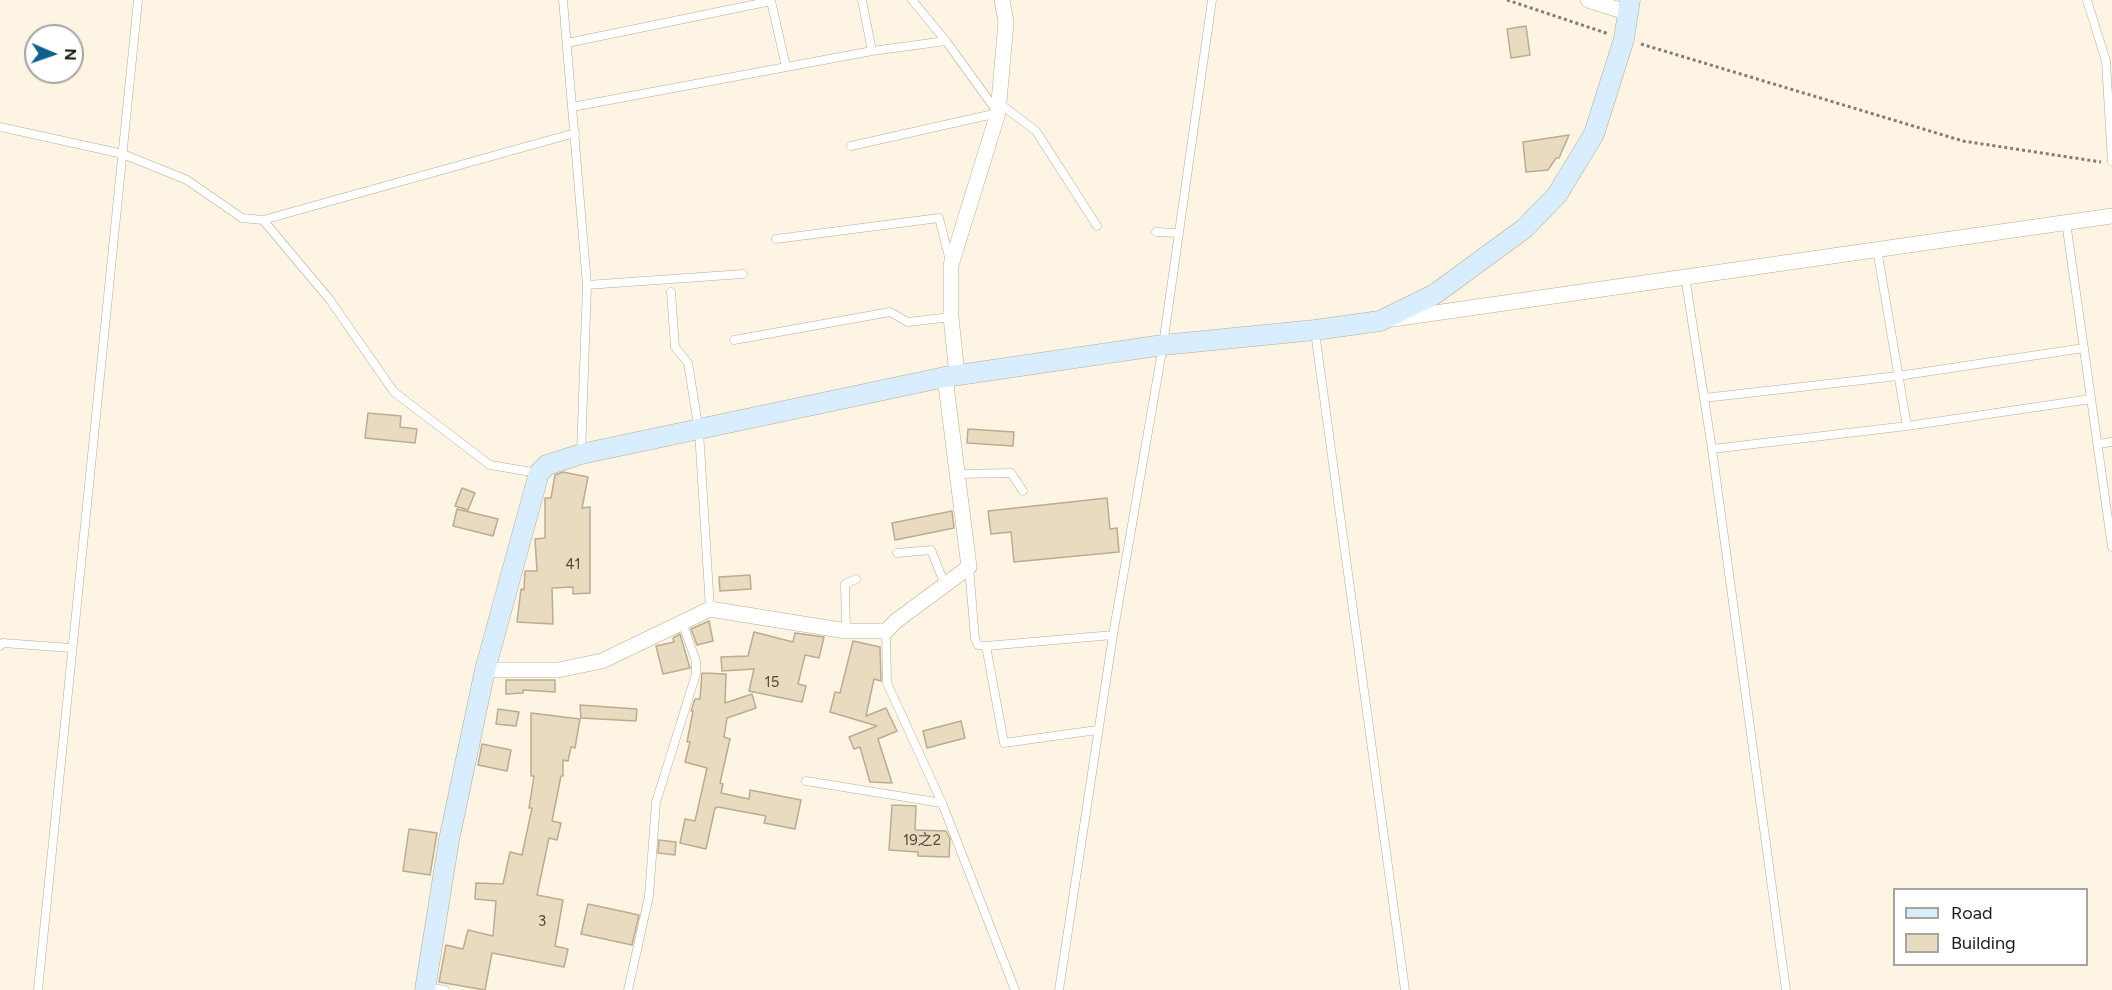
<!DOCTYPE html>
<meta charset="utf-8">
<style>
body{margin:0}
#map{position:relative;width:2112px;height:990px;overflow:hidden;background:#fdf4e3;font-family:Figtree,sans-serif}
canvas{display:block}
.legend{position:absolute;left:1893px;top:888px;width:195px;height:78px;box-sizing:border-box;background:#fff;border:2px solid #a6a4a0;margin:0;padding:8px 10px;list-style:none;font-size:18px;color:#201b11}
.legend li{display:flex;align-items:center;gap:12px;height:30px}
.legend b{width:30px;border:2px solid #a6a4a0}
.north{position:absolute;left:24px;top:24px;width:60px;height:60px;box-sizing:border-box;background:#fff;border:2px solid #a6a4a0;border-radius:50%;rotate:92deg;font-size:16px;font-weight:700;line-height:24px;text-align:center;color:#201b11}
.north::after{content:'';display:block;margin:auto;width:21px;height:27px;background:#0f5f91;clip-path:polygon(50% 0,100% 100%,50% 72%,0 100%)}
</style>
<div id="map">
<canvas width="2112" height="990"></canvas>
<ul class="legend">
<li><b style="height:8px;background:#d8edfe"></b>Road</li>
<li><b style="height:16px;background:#e9dbbf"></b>Building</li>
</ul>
<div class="north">N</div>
</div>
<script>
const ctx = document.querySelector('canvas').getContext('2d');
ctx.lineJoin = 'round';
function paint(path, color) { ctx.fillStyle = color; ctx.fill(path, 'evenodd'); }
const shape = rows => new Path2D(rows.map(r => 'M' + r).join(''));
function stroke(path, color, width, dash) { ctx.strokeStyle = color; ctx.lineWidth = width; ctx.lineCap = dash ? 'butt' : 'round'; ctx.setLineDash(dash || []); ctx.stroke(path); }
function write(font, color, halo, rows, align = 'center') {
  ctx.font = font + ' Figtree,"Noto Sans TC",sans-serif'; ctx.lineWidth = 6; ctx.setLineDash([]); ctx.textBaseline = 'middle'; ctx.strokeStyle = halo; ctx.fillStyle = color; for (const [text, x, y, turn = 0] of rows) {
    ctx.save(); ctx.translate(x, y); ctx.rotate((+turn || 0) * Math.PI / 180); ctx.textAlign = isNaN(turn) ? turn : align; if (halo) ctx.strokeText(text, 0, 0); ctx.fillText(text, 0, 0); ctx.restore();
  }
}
const building = shape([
 [1526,26,1530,55,1511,58,1507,29,1526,26],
 [1569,135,1559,158,1556,158,1548,170,1526,172,1523,142,1569,135],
 [368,413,401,416,400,427,417,429,415,443,365,438,368,413],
 [968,429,1014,432,1013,446,967,443,968,429],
 [563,472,588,477,582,508,590,507,590,593,573,594,573,587,552,588,553,624,517,622,521,589,524,590,525,571,537,571,535,539,545,538,545,498,551,498,555,475,563,472],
 [462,488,475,493,468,510,455,506,462,488],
 [1107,498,1110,529,1117,528,1119,552,1014,562,1011,532,991,534,988,511,1107,498],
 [457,509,498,519,493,536,453,526,457,509],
 [952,511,954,528,895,540,892,523,952,511],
 [750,575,751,589,720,591,719,577,750,575],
 [709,621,713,641,697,645,691,629,709,621],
 [754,632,793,642,795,633,824,637,819,658,805,655,798,684,806,686,802,702,749,691,754,669,722,671,721,657,748,656,754,632],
 [680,634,690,668,663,674,656,646,674,642,673,638,680,634],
 [853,641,880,647,881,681,874,679,866,716,886,708,897,731,878,739,892,783,870,782,860,747,854,749,849,737,877,726,830,712,835,692,840,693,853,641],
 [702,673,726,674,725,703,752,694,756,708,727,718,724,737,730,739,720,783,723,784,721,793,749,799,750,790,801,800,795,829,764,823,766,816,718,807,715,808,706,849,680,843,685,819,695,821,707,768,685,762,690,742,687,742,693,711,691,711,695,699,700,699,702,673],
 [506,680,555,680,555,692,523,690,523,693,506,694,506,680],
 [580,705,637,709,636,721,581,718,580,705],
 [498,709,519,712,516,726,496,724,498,709],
 [531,713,580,719,575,748,571,747,568,761,563,760,563,776,561,776,552,821,561,823,557,840,549,838,537,895,563,900,555,946,568,949,564,967,492,953,485,990,439,982,446,945,463,949,468,930,493,936,496,901,475,899,476,883,503,884,510,852,522,855,532,808,529,808,534,776,531,776,531,713],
 [961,721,965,738,927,748,923,731,961,721],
 [482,744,511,750,507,771,478,765,482,744],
 [892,805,916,806,915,830,946,831,950,839,949,857,918,856,918,852,889,850,892,805],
 [409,829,437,833,430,875,403,871,409,829],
 [659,840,676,842,675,855,658,853,659,840],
 [588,904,639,915,632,945,581,934,588,904]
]);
paint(building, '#e9dbbf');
stroke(building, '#baac92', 1.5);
const lane = shape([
 [563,0,587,285,581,453],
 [862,0,872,51],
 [912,0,946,41],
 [2087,0,2106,61,2112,162],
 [567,43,771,1,786,67],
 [999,103,1036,131,1097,226],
 [572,107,872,51,946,41,998,113,851,146],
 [0,127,123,154,187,180,242,218,263,220,575,133],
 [263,220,330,300,394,392,490,465,538,473],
 [2066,222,2112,547],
 [1156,232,1178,233],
 [776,239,939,218,950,261],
 [1877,249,1907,426],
 [1685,276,1712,449,1786,990],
 [587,285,743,274],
 [671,292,675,347,688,363,699,431,710,609],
 [1315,332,1405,990],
 [734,340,890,312,908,322,951,317],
 [1704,398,1898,376,2084,348],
 [2098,444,2112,442],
 [1712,449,1907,426,2091,399],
 [957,474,1011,473,1023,491],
 [897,553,931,550,945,585],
 [969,567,975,639,978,645,986,646,1004,743,1097,730],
 [846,631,845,584,856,579],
 [886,631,887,683,942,803,1015,990],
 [0,646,3,643,71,648],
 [986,646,1113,635],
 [806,781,942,803],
 [426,987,445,990],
 [38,990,138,0],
 [628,990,649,896,656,802,696,674,696,661,682,622],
 [1059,990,1113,635,1163,345,1212,0]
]);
const street = shape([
 [1588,0,1626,12],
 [1393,319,2112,216],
 [957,375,951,317,951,265,998,113,1006,22,1002,0],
 [485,670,558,670,602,661,710,609,846,631,886,631,896,621,969,567,945,377]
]);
const secondary = shape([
 [425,990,449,840,485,670,539,473,547,465,581,454,945,377,1163,345,1315,330,1380,321,1435,294,1525,228,1557,195,1594,134,1624,39,1630,0]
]);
stroke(lane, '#b9ab91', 9);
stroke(street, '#b9ab91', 16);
stroke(secondary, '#b9ab91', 21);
stroke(shape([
 [1507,0,1609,34],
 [1641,44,1963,141,2101,162]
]), '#847d70', 3, [3, 3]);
stroke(lane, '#fff', 8);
stroke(street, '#fff', 15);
stroke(secondary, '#d8edfe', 20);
write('15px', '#524b3c', null, [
 ["41",573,565],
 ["15",772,683],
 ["19之2",922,841],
 ["3",542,922]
]);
</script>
